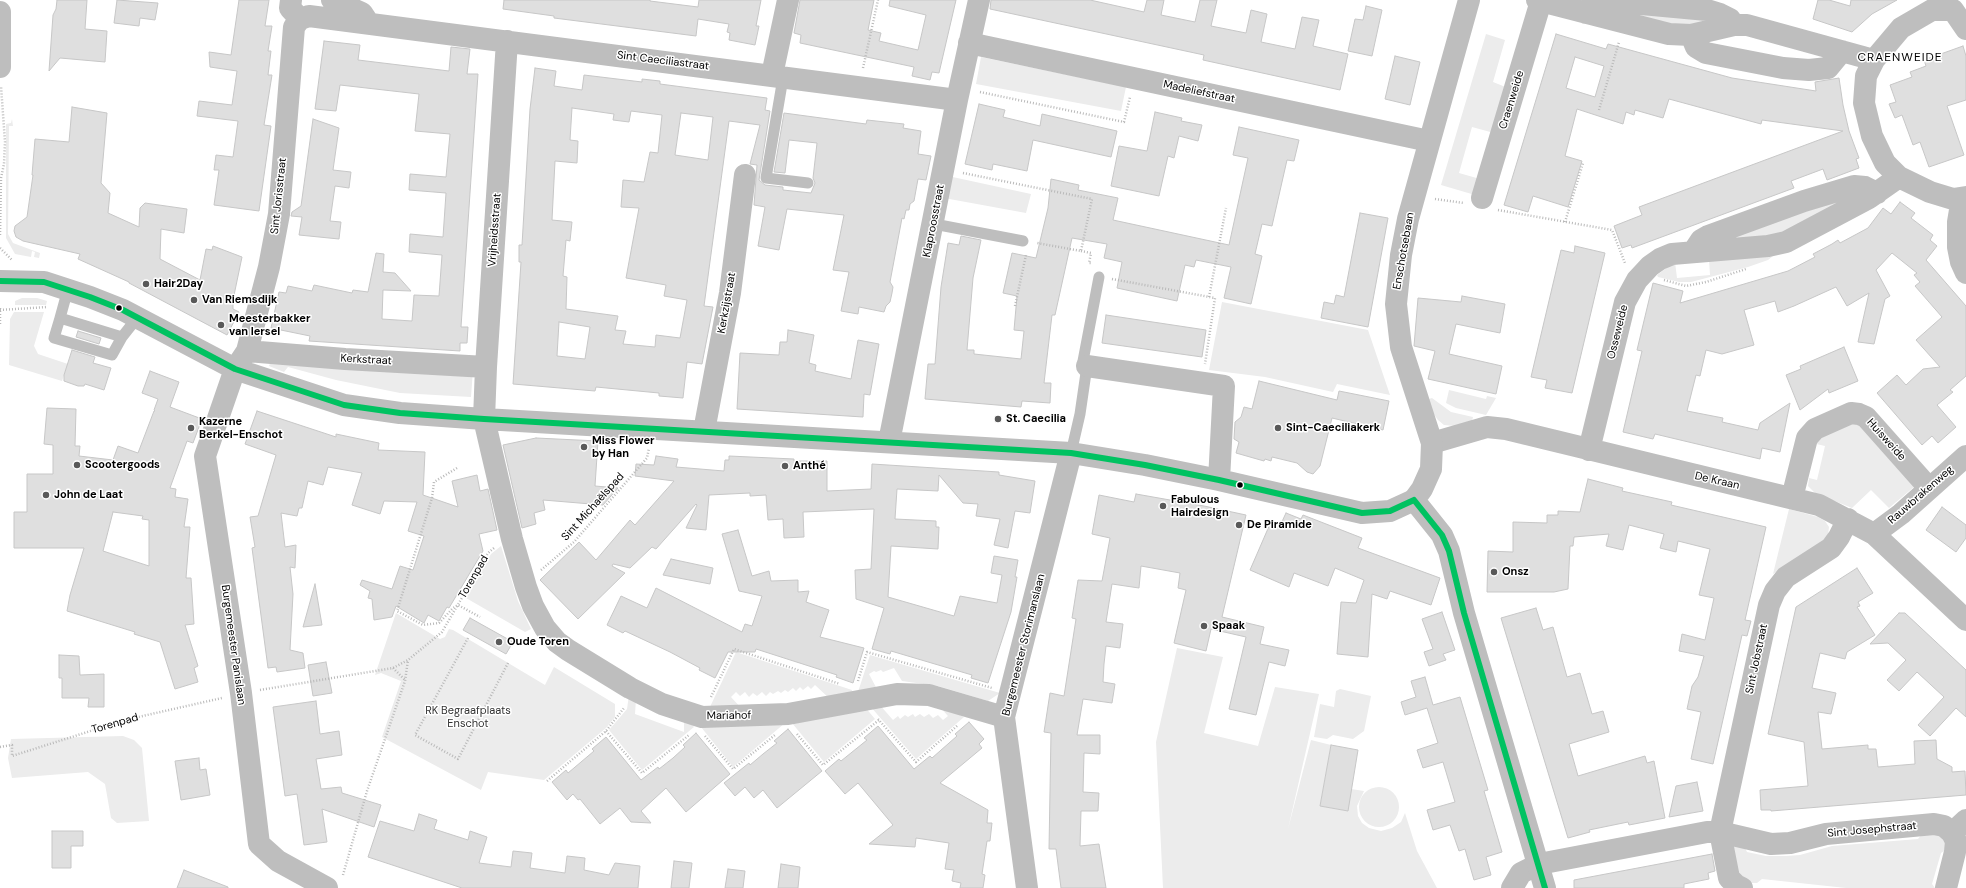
<!DOCTYPE html>
<meta charset="utf-8">
<style>
body{margin:0}
canvas{display:block;background:#fff}
</style>
<canvas width="1966" height="888"></canvas>
<script>
const ctx = document.querySelector('canvas').getContext('2d');
ctx.lineJoin = 'round';
function paint(path, color) { ctx.fillStyle = color; ctx.fill(path, 'evenodd'); }
const shape = rows => new Path2D(rows.map(r => 'M' + r).join(''));
function stroke(path, color, width, dash) { ctx.strokeStyle = color; ctx.lineWidth = width; ctx.lineCap = dash ? 'butt' : 'round'; ctx.setLineDash(dash || []); ctx.stroke(path); }
function write(font, color, halo, rows, align = 'center') {
  ctx.font = font + ' "DM Sans",sans-serif'; ctx.lineWidth = 3; ctx.setLineDash([]); ctx.textBaseline = 'middle'; ctx.strokeStyle = halo; ctx.fillStyle = color; for (const [text, x, y, turn = 0] of rows) {
    ctx.save(); ctx.translate(x, y); ctx.rotate((+turn || 0) * Math.PI / 180); ctx.textAlign = isNaN(turn) ? turn : align; if (halo) ctx.strokeText(text, 0, 0); ctx.fillText(text, 0, 0); ctx.restore();
  }
}
paint(shape([
 [1600,6,1722,18,1672,28],
 [1486,34,1505,40,1493,82,1508,88,1494,133,1472,127,1459,173,1480,179,1475,195,1441,185],
 [981,57,1126,87,1121,111,976,84],
 [12,119,13,126,9,126,8,234,13,243,40,253,39,258,34,257,35,252,32,251,31,257,15,254,6,238,6,124,11,123],
 [948,176,1031,194,1026,213,944,198],
 [1859,192,1786,232,1764,241,1717,238],
 [1773,256,1768,260,1748,267,1691,282,1679,282,1658,277,1657,275,1675,262,1677,278,1710,275,1709,259],
 [22,298,37,298,47,301,46,305,15,305,15,301],
 [1222,302,1368,330,1390,395,1337,384,1333,392,1265,377,1209,370],
 [14,312,44,312,34,346,38,354,68,364,62,381,9,365,10,319],
 [273,356,473,370,471,397,400,393,336,380,288,367,284,372,269,366],
 [1449,390,1486,399,1487,396,1496,398,1486,415,1456,408,1446,403],
 [1432,398,1451,412,1473,417,1472,421,1455,426,1444,425,1438,420,1433,413,1429,399],
 [1858,420,1914,487,1889,508,1871,490,1852,508,1815,493,1808,486,1809,478,1817,480,1825,446,1812,443,1813,440],
 [1789,509,1818,517,1825,521,1829,527,1828,535,1824,541,1773,574],
 [501,546,518,601,531,629,525,632,466,598,491,554],
 [396,613,440,639,445,637,449,629,453,630,545,685,554,667,615,704,615,717,606,728,544,780,488,772,481,790,382,737,401,681,381,673,375,675],
 [1177,648,1223,657,1204,733,1258,746,1275,687,1319,694,1288,829,1311,740,1331,745,1320,806,1347,811,1351,789,1364,791,1357,806,1358,816,1362,823,1369,828,1381,831,1392,828,1401,822,1405,813,1417,851,1437,888,1163,888,1156,742],
 [736,652,852,690,851,696,831,700,815,685,811,689,808,686,803,690,800,687,796,691,793,688,788,692,785,690,781,693,778,691,773,694,770,692,766,696,762,692,757,696,753,693,749,697,745,692,740,696,736,692,731,697,742,709,709,709],
 [870,655,1000,693,988,701,938,686,902,681,894,668,883,672,881,670,876,672,874,671,869,674,878,691,857,695],
 [1340,689,1371,696,1364,731,1353,739,1333,735,1327,739,1314,737,1320,704,1334,707,1336,691],
 [629,695,636,699,635,714,684,732,684,719,689,720,694,727,642,770,609,730,627,709],
 [879,704,893,720,898,716,900,719,905,715,908,717,913,714,915,717,920,714,924,717,929,714,933,718,938,715,943,720,948,716,938,705,964,717,916,759,870,706],
 [865,707,875,719,824,762,792,723],
 [785,723,733,767,701,727],
 [123,736,134,740,142,748,149,821,117,823,111,818,105,784,88,772,12,778,8,758,11,739],
 '1359 807a20 20 0 1 1 40 0a20 20 0 1 1-40 0Z',
 [1935,833,1945,839,1947,849,1941,853,1932,884,1935,888,1846,888,1762,879,1757,883,1747,883,1740,879,1732,845,1745,848,1747,852,1766,856,1786,856,1800,855,1832,846,1918,839,1922,834]
]), '#ececec');
const building = shape([
 [57,0,87,0,85,29,107,31,105,62,60,58,49,71,53,15,56,9,57,0],
 [117,0,158,3,155,20,140,18,139,26,114,23,117,0],
 [239,0,269,0,265,26,272,26,268,51,271,51,268,75,272,75,264,125,271,126,259,211,214,205,219,170,214,170,216,155,233,157,238,121,197,116,199,101,232,105,237,71,210,67,209,52,231,55,239,0],
 [504,0,650,0,650,1,698,7,699,0,761,0,756,26,759,26,755,45,729,40,730,33,727,32,729,24,698,19,696,36,554,18,554,16,503,9,504,0],
 [800,0,874,0,868,30,881,33,879,41,918,50,926,15,889,6,890,0,956,0,939,73,932,72,930,80,912,76,914,67,800,43,801,35,794,33,800,0],
 [991,0,1090,0,1144,12,1147,0,1164,0,1161,15,1195,22,1200,0,1217,0,1211,26,1246,33,1251,10,1267,14,1261,42,1295,49,1302,17,1319,20,1313,46,1348,54,1340,90,1203,60,1204,55,990,9,991,0],
 [1818,0,1829,0,1850,6,1851,0,1897,0,1872,14,1852,32,1813,19,1818,0],
 [1366,6,1382,10,1372,56,1348,51,1355,19,1363,20,1366,6],
 [1556,34,1606,49,1608,44,1732,78,1816,91,1815,82,1839,78,1843,105,1849,131,1859,158,1856,159,1859,168,1827,180,1823,169,1791,181,1794,188,1632,248,1631,245,1622,248,1614,226,1642,215,1639,207,1843,131,1762,120,1761,124,1669,99,1663,118,1635,110,1634,115,1626,112,1623,124,1577,109,1565,156,1582,161,1568,207,1533,196,1528,212,1504,205,1556,34],
 [1575,57,1604,66,1595,97,1566,88,1575,57],
 [324,41,360,45,358,60,449,71,451,47,470,49,467,74,478,74,461,327,468,327,467,343,460,343,460,351,309,341,310,336,271,328,279,292,286,293,288,286,312,291,314,285,352,293,353,290,368,292,376,253,384,254,383,272,395,273,411,291,383,290,382,319,412,321,414,295,439,296,442,255,409,252,410,234,443,237,446,193,409,190,410,174,446,177,450,134,415,131,419,94,340,85,336,111,315,109,324,41],
 [1963,46,1966,56,1966,100,1947,106,1964,155,1929,167,1920,142,1913,145,1902,115,1895,118,1889,104,1896,102,1890,85,1912,77,1910,72,1926,66,1924,60,1963,46],
 [1395,56,1420,62,1410,105,1385,99,1395,56],
 [535,68,556,71,554,86,582,90,584,75,642,82,642,79,660,81,660,84,767,98,765,110,770,111,759,180,765,185,783,187,783,190,811,193,815,183,813,178,817,143,789,140,785,173,774,172,784,113,866,124,867,120,904,124,903,128,921,131,918,154,931,156,926,180,918,179,914,201,910,204,909,210,906,210,904,219,902,218,890,282,893,287,892,293,890,302,886,306,884,312,859,307,858,314,841,311,849,272,833,270,844,215,787,209,779,250,758,246,765,207,754,205,757,165,750,164,760,125,729,121,704,306,713,307,702,364,687,362,683,398,659,396,659,393,596,387,595,391,513,384,521,262,519,262,519,245,522,245,530,109,535,68],
 [572,108,614,114,613,120,629,122,631,111,662,115,658,153,650,152,644,182,623,180,621,207,639,208,626,278,666,285,664,296,687,300,680,338,656,335,655,347,623,344,626,331,615,330,618,316,566,309,567,277,563,276,566,240,570,241,572,222,552,220,555,161,577,163,578,141,570,140,572,108],
 [681,113,713,117,708,160,675,155,681,113],
 [559,322,590,327,585,359,557,356,559,322],
 [979,104,1005,110,1003,117,1040,126,1042,114,1117,131,1111,157,1033,140,1027,171,993,164,992,170,965,164,979,104],
 [72,107,107,113,101,183,110,193,108,213,139,227,140,208,145,203,187,209,184,233,161,229,160,259,200,280,206,249,212,250,213,246,242,257,233,300,233,309,239,312,227,335,129,283,129,282,78,259,80,254,23,241,16,237,14,231,15,226,27,217,33,175,32,175,35,139,69,142,72,107],
 [1155,112,1182,118,1181,121,1202,125,1198,141,1179,136,1174,158,1168,156,1159,196,1111,186,1119,146,1147,151,1155,112],
 [313,119,339,128,333,170,351,172,349,188,335,186,330,221,341,222,339,239,299,235,302,217,291,216,292,212,301,206,313,119],
 [1239,127,1299,140,1294,161,1287,160,1272,226,1262,224,1255,254,1262,256,1251,304,1224,298,1231,267,1196,260,1194,267,1185,265,1177,301,1117,288,1122,262,1104,258,1107,244,1072,238,1055,315,1052,315,1044,383,1051,383,1050,403,1022,401,1021,407,925,399,928,364,935,364,941,287,948,243,959,245,961,236,981,240,973,278,967,350,974,350,974,354,1021,359,1024,331,1014,330,1017,296,1003,293,1012,253,1036,258,1048,208,1051,179,1079,185,1078,190,1118,198,1113,220,1229,245,1248,158,1233,155,1239,127],
 [1900,202,1915,213,1911,218,1933,235,1930,240,1937,246,1926,260,1966,306,1966,376,1950,390,1953,392,1937,405,1956,427,1938,443,1932,436,1922,445,1877,393,1897,375,1906,385,1923,369,1940,367,1916,340,1942,317,1915,286,1920,282,1914,275,1917,273,1892,253,1876,270,1890,296,1885,299,1874,344,1858,342,1869,293,1847,306,1836,287,1794,306,1778,312,1775,301,1744,310,1754,345,1722,354,1706,350,1700,376,1696,375,1687,411,1723,418,1722,422,1758,430,1760,423,1790,403,1780,452,1762,448,1760,459,1655,434,1653,439,1623,432,1642,351,1637,350,1653,283,1683,291,1680,303,1788,271,1815,257,1813,254,1832,244,1838,240,1840,243,1868,228,1883,208,1891,214,1900,202],
 [1360,213,1388,218,1368,327,1321,318,1324,302,1334,304,1336,295,1344,297,1360,213],
 [1575,246,1605,253,1572,393,1545,388,1547,380,1531,377,1561,250,1574,253,1575,246],
 [1462,296,1505,304,1500,333,1456,324,1449,354,1502,366,1496,394,1428,379,1435,351,1414,346,1418,298,1461,302,1462,296],
 [1106,315,1206,330,1202,357,1102,343,1106,315],
 [788,330,814,335,809,363,816,365,815,371,851,379,858,340,879,344,870,395,864,394,863,417,737,409,740,353,779,355,780,342,787,342,788,330],
 [78,331,101,338,99,344,76,337,78,331],
 [1844,347,1858,381,1829,393,1828,389,1800,410,1786,375,1801,369,1800,366,1844,347],
 [72,350,95,357,93,363,111,368,104,390,85,384,84,386,78,386,64,381,64,375,72,350],
 [150,371,179,382,170,407,202,419,193,443,187,441,170,488,176,489,175,497,188,499,184,527,190,527,186,578,191,578,194,624,185,625,198,666,194,668,198,682,175,689,160,642,134,634,135,632,67,611,70,595,84,548,14,548,14,512,27,512,27,474,53,474,53,445,44,444,47,408,76,409,75,446,80,446,79,456,113,460,118,446,138,453,154,411,155,411,154,410,158,399,142,393,150,371],
 [113,512,143,516,142,519,149,520,149,566,103,551,113,512],
 [1259,381,1337,400,1339,391,1389,401,1383,430,1332,418,1320,466,1313,474,1307,472,1297,463,1272,457,1271,461,1265,459,1264,461,1236,453,1239,442,1234,439,1235,422,1241,417,1244,407,1252,409,1259,381],
 [257,411,336,437,336,434,379,443,378,450,425,452,423,495,458,507,452,481,477,475,480,491,488,489,497,530,479,534,483,551,449,608,447,607,439,621,428,615,424,623,396,606,392,617,374,620,372,599,368,598,370,591,360,585,362,580,392,589,400,566,413,570,424,536,408,531,417,502,384,501,380,514,352,505,362,473,328,467,323,485,308,481,302,508,299,508,297,516,281,513,285,547,296,545,295,568,290,567,293,594,290,650,303,653,305,668,277,672,276,667,268,668,252,548,255,547,250,517,258,516,276,455,245,444,257,411],
 [536,438,598,441,595,486,618,488,603,505,543,500,545,510,534,513,536,524,522,528,503,445,536,438],
 [656,456,678,459,676,467,724,471,725,460,729,460,729,456,794,459,794,461,827,461,827,491,871,489,872,464,999,472,999,475,1035,481,1030,513,1015,511,1008,548,994,545,1000,519,976,516,978,504,963,503,939,475,938,491,897,489,895,519,936,521,936,527,939,527,938,549,891,546,888,597,954,616,960,596,997,603,1002,575,991,573,994,556,1018,560,1015,577,1017,577,1011,612,988,683,971,678,972,675,891,651,890,654,872,649,884,608,856,599,855,570,871,569,874,509,803,512,804,537,784,538,783,519,768,520,766,495,750,496,750,493,709,495,706,530,686,528,697,505,696,504,656,549,652,547,630,568,613,564,612,566,625,573,578,619,540,580,579,542,596,560,630,520,635,525,674,481,635,476,636,464,654,465,656,456],
 [1588,479,1623,488,1622,491,1672,502,1671,505,1766,527,1745,620,1751,621,1747,636,1742,635,1713,764,1691,759,1701,712,1687,709,1692,686,1698,677,1704,656,1679,651,1682,634,1705,640,1714,598,1699,595,1710,549,1678,541,1676,552,1660,548,1664,534,1629,525,1623,550,1606,546,1609,534,1574,537,1573,546,1570,546,1568,589,1554,592,1487,592,1488,551,1513,552,1513,522,1547,523,1547,515,1558,515,1558,511,1580,512,1588,479],
 [1136,494,1204,506,1246,515,1222,617,1264,627,1260,644,1289,650,1285,666,1269,662,1256,715,1229,709,1246,637,1211,629,1206,651,1174,643,1186,590,1178,588,1180,573,1141,566,1139,588,1112,584,1106,622,1123,624,1120,648,1106,646,1104,664,1103,682,1115,684,1112,703,1083,699,1077,735,1100,735,1100,754,1084,753,1083,792,1099,793,1098,811,1081,811,1080,846,1099,844,1106,888,1061,888,1056,849,1049,849,1051,733,1044,732,1050,693,1064,696,1076,619,1072,618,1078,580,1102,581,1110,538,1092,534,1099,495,1134,502,1136,494],
 [1942,507,1966,525,1966,538,1956,552,1926,530,1942,507],
 [1286,513,1301,519,1303,515,1362,538,1358,548,1440,578,1431,605,1390,591,1387,599,1372,594,1368,657,1337,654,1341,602,1356,603,1364,580,1335,568,1328,586,1294,573,1289,587,1250,570,1270,524,1279,528,1286,513],
 [738,530,752,576,769,571,771,581,798,580,798,592,809,591,806,602,829,610,820,637,864,648,853,683,836,677,837,675,756,649,755,652,728,652,715,678,699,670,700,668,670,652,625,631,623,633,607,625,621,596,647,608,656,588,742,632,745,624,752,626,762,596,739,591,722,534,738,530],
 [671,559,713,568,710,584,663,575,671,559],
 [1857,568,1873,593,1858,602,1860,606,1857,607,1875,635,1847,652,1845,659,1820,653,1812,688,1836,693,1831,714,1818,712,1822,749,1868,745,1868,749,1876,749,1878,767,1915,764,1914,741,1936,740,1937,759,1952,767,1952,772,1965,771,1966,795,1771,811,1771,810,1761,810,1760,790,1808,786,1804,742,1768,734,1796,607,1857,568],
 [315,584,322,625,303,627,315,584],
 [1536,608,1543,630,1553,627,1567,677,1580,673,1592,714,1603,711,1609,732,1569,744,1578,776,1645,756,1647,763,1654,761,1665,818,1629,825,1628,822,1589,830,1590,832,1568,838,1501,618,1536,608],
 [1442,612,1455,650,1443,654,1446,660,1429,666,1424,652,1433,649,1422,619,1442,612],
 [1899,613,1905,613,1966,670,1966,717,1956,708,1930,736,1918,725,1944,697,1917,672,1899,691,1887,680,1906,660,1888,643,1870,644,1899,613],
 [470,618,513,642,506,654,463,630,470,618],
 [59,655,79,656,80,675,104,674,104,707,88,707,89,698,62,698,62,678,59,678,59,655],
 [326,662,332,693,313,696,308,665,326,662],
 [1425,677,1433,705,1460,697,1488,790,1484,791,1502,852,1486,857,1491,875,1474,880,1465,849,1459,851,1450,825,1433,830,1427,810,1455,802,1443,762,1423,768,1417,750,1438,743,1427,708,1405,715,1401,702,1416,697,1411,681,1425,677],
 [316,701,320,734,339,731,342,755,316,759,321,789,341,787,342,793,381,805,374,827,322,809,327,842,304,845,297,794,285,796,273,707,316,701],
 [969,722,984,739,979,744,982,748,940,783,988,810,987,823,992,823,990,841,987,841,982,874,985,875,983,888,960,888,961,883,952,881,954,870,945,869,949,843,916,838,915,847,869,844,893,825,858,783,845,794,825,771,839,759,841,761,867,740,864,738,878,726,914,769,930,756,932,758,957,736,955,734,969,722],
 [788,729,822,771,777,808,763,790,754,798,745,787,735,796,724,783,749,763,750,765,763,754,777,743,774,741,788,729],
 [696,733,730,774,686,812,666,788,641,811,651,823,631,822,620,808,600,824,580,799,578,800,573,794,567,800,552,782,566,770,568,773,594,751,592,749,606,737,641,780,658,767,659,769,673,758,685,747,683,745,696,733],
 [1331,745,1358,750,1348,811,1320,806,1331,745],
 [199,758,200,770,206,769,210,795,181,800,175,761,199,758],
 [1697,782,1703,811,1669,817,1676,786,1697,782],
 [419,814,437,820,434,829,468,840,470,831,487,837,479,863,511,867,513,851,532,853,530,868,565,873,567,856,585,858,584,870,609,875,615,863,640,866,638,888,462,888,368,857,380,821,414,831,419,814],
 [52,831,83,831,83,846,71,846,71,868,52,868,52,831],
 [1712,854,1715,871,1708,873,1709,879,1684,884,1684,888,1574,888,1574,880,1712,854],
 [674,861,692,863,689,888,671,888,674,861],
 [781,864,800,867,798,888,778,888,781,864],
 [728,869,745,871,743,888,725,888,728,869],
 [184,870,228,887,228,888,177,888,184,870]
]);
paint(building, '#dfdfdf');
stroke(building, '#c7c7c7', 1);
stroke(shape([
 [863,68,878,0],
 [980,92,1124,122,1130,97],
 [1599,110,1619,42],
 [963,173,1092,199,1081,251,1037,243],
 [1435,199,1464,203],
 [1498,210,1612,230,1625,263],
 [1565,222,1583,163],
 [0,235,1,178,4,164,5,142,1,86],
 [0,248,12,260],
 [1081,251,1091,253,1089,263,1092,263],
 [1112,279,1215,298,1205,364],
 [1664,280,1686,286,1706,282,1746,269],
 [1209,297,1226,208],
 [1015,306,1026,255],
 [0,308,0,324],
 [0,310,47,307],
 [457,468,434,482,432,498,397,611,423,625,439,623,453,608,458,605,480,617],
 [541,570,574,542,647,458,649,448],
 [468,638,415,735,458,759,508,663],
 [393,668,405,680],
 [858,681,867,652,992,688],
 [260,690,393,668,408,660,442,632,488,553,494,548],
 [711,697,734,649,840,684],
 [878,719,916,762,958,725],
 [606,731,642,773,689,735],
 [797,734,823,765,879,720],
 [705,736,733,769,775,735],
 [0,747,12,745,12,756,125,720,222,698],
 [547,781,606,731,624,708],
 [343,875,367,791,405,681,408,660]
]), '#b9b9b9', 2.5, [1, 2]);
stroke(shape([
 [783,78,766,178,808,183],
 [934,224,1023,241],
 [68,289,60,318,122,337,137,318],
 [60,318,54,338,112,355,122,337],
 [1071,453,1080,414,1087,366,1083,361,1099,277]
]), '#bebebe', 11);
stroke(shape([
 [291,0,290,8,300,19],
 [332,0,362,13,368,22],
 [1537,0,1669,34,1691,35,1734,25,1747,25,1874,60],
 [0,12,0,67],
 [1586,13,1594,2,1609,1,1707,10,1720,14,1730,19,1734,25],
 [300,19,294,27,279,214,269,267,247,351,235,369,205,456,241,693,259,844,278,861,327,888],
 [300,19,309,16,957,100],
 [1966,29,1953,10,1932,10,1901,28,1874,60,1866,76,1864,103,1872,136,1885,163,1899,177,1930,192,1953,199,1966,197],
 [1691,35,1696,47,1706,53,1783,68,1809,70,1828,68,1842,51],
 [507,41,486,367,484,419,512,539,526,587,533,606,545,628,557,642,568,650,630,688,662,704,702,717,788,714,897,694,929,695,1004,717],
 [969,43,1429,141],
 [772,75,788,0],
 [1482,198,1541,1],
 [1962,198,1958,222,1958,247,1961,262,1966,273],
 [1693,252,1701,240,1708,236,1804,201,1854,186,1865,187,1877,193],
 [0,281,44,282,90,297,123,310,235,369,344,405,400,413,484,419,1071,453,1145,465,1219,480,1362,513,1390,511,1414,500],
 [247,351,345,359,486,367],
 [1087,366,1224,386,1219,480],
 [704,431,730,293,745,175],
 [889,442,957,100,979,0],
 [1432,443,1487,427,1506,429,1819,505,1874,534,1966,620],
 [1589,450,1625,302,1637,280,1650,266,1660,259,1672,254,1768,246,1786,242,1869,198,1899,177],
 [1792,498,1807,438,1815,429,1851,413,1859,414,1866,417,1929,488],
 [1874,534,1901,514,1966,456],
 [1952,833,1966,820],
 [1027,888,1004,717,1071,453],
 [1512,888,1521,873,1539,864,1707,832,1720,832,1771,844,1790,843,1826,834,1934,824,1944,826,1952,833,1956,841,1955,852,1946,888],
 [1742,888,1736,885,1729,878,1720,832,1769,605,1775,591,1786,577,1831,548,1839,537,1848,519]
]), '#bebebe', 22);
stroke(shape([
 [1469,0,1408,219,1401,255,1396,304,1401,347,1432,443,1431,469,1422,489,1414,500,1442,535,1449,551,1464,613,1545,888]
]), '#bebebe', 22);
stroke(shape([
 [0,281,44,282,90,297,123,310,235,369,344,405,400,413,484,419,1071,453,1145,465,1219,480,1362,513,1390,511,1414,500],
 [1414,500,1442,535,1449,551,1464,613,1545,888]
]), '#00c261', 6);
for (const [x, y, r, color] of [
 [146,284,4,"#595959"],
 [194,300,4,"#595959"],
 [119,308,3.5,"#000"],
 [221,325,4,"#595959"],
 [998,419,4,"#595959"],
 [191,428,4,"#595959"],
 [1278,428,4,"#595959"],
 [584,447,4,"#595959"],
 [77,465,4,"#595959"],
 [785,466,4,"#595959"],
 [1240,485,3.5,"#000"],
 [46,495,4,"#595959"],
 [1163,506,4,"#595959"],
 [1239,525,4,"#595959"],
 [1494,572,4,"#595959"],
 [1204,626,4,"#595959"],
 [499,642,4,"#595959"]
]) { const dot = new Path2D(); dot.arc(x, y, r, 0, 2 * Math.PI); ctx.fillStyle = color; ctx.fill(dot); stroke(dot, '#fff', 1.5); }
write('11px', '#000', '#fff', [
 ["Sint Caeciliastraat",663,61,7],
 ["Madeliefstraat",1199,92,12],
 ["Craenweide",1512,100,-73],
 ["Sint Jorisstraat",279,196,-84],
 ["Klaproosstraat",934,221,-79],
 ["Vrijheidsstraat",495,230,-86],
 ["Enschotsebaan",1404,251,-80],
 ["Kerkzijstraat",727,303,-80],
 ["Osseweide",1618,332,-76],
 ["Kerkstraat",366,360,3],
 ["Huisweide",1886,440,48],
 ["De Kraan",1717,481,13],
 ["Rauwbrakenweg",1921,495,-41],
 ["Sint Michaëlspad",593,507,-48],
 ["Torenpad",474,577,-60],
 ["Burgemeester Panislaan",233,645,82],
 ["Burgemeester Storimanslaan",1024,645,-76],
 ["Sint Jobstraat",1757,659,-78],
 ["Mariahof",729,716,-1],
 ["Torenpad",115,724,-16],
 ["Sint Josephstraat",1872,830,-5]
]);
write('bold 11px', '#000', '#fff', [
 ["Hair2Day",154,284],
 ["Van Riemsdijk",202,300],
 ["Meesterbakker",229,319],
 ["van Iersel",229,332],
 ["St. Caecilia",1006,419],
 ["Kazerne",199,422],
 ["Berkel-Enschot",199,435],
 ["Sint-Caeciliakerk",1286,428],
 ["Miss Flower",592,441],
 ["by Han",592,454],
 ["Scootergoods",85,465],
 ["Anthé",793,466],
 ["John de Laat",54,495],
 ["Fabulous",1171,500],
 ["Hairdesign",1171,513],
 ["De Piramide",1247,525],
 ["Onsz",1502,572],
 ["Spaak",1212,626],
 ["Oude Toren",507,642]
], 'left');
write('11px', '#333', '#fff', [
 ["RK Begraafplaats",468,711],
 ["Enschot",468,724]
]);
ctx.letterSpacing = '1px';
write('12px', '#000', '#fff', [
 ["CRAENWEIDE",1900,58]
]);
ctx.letterSpacing = '0px';
</script>
